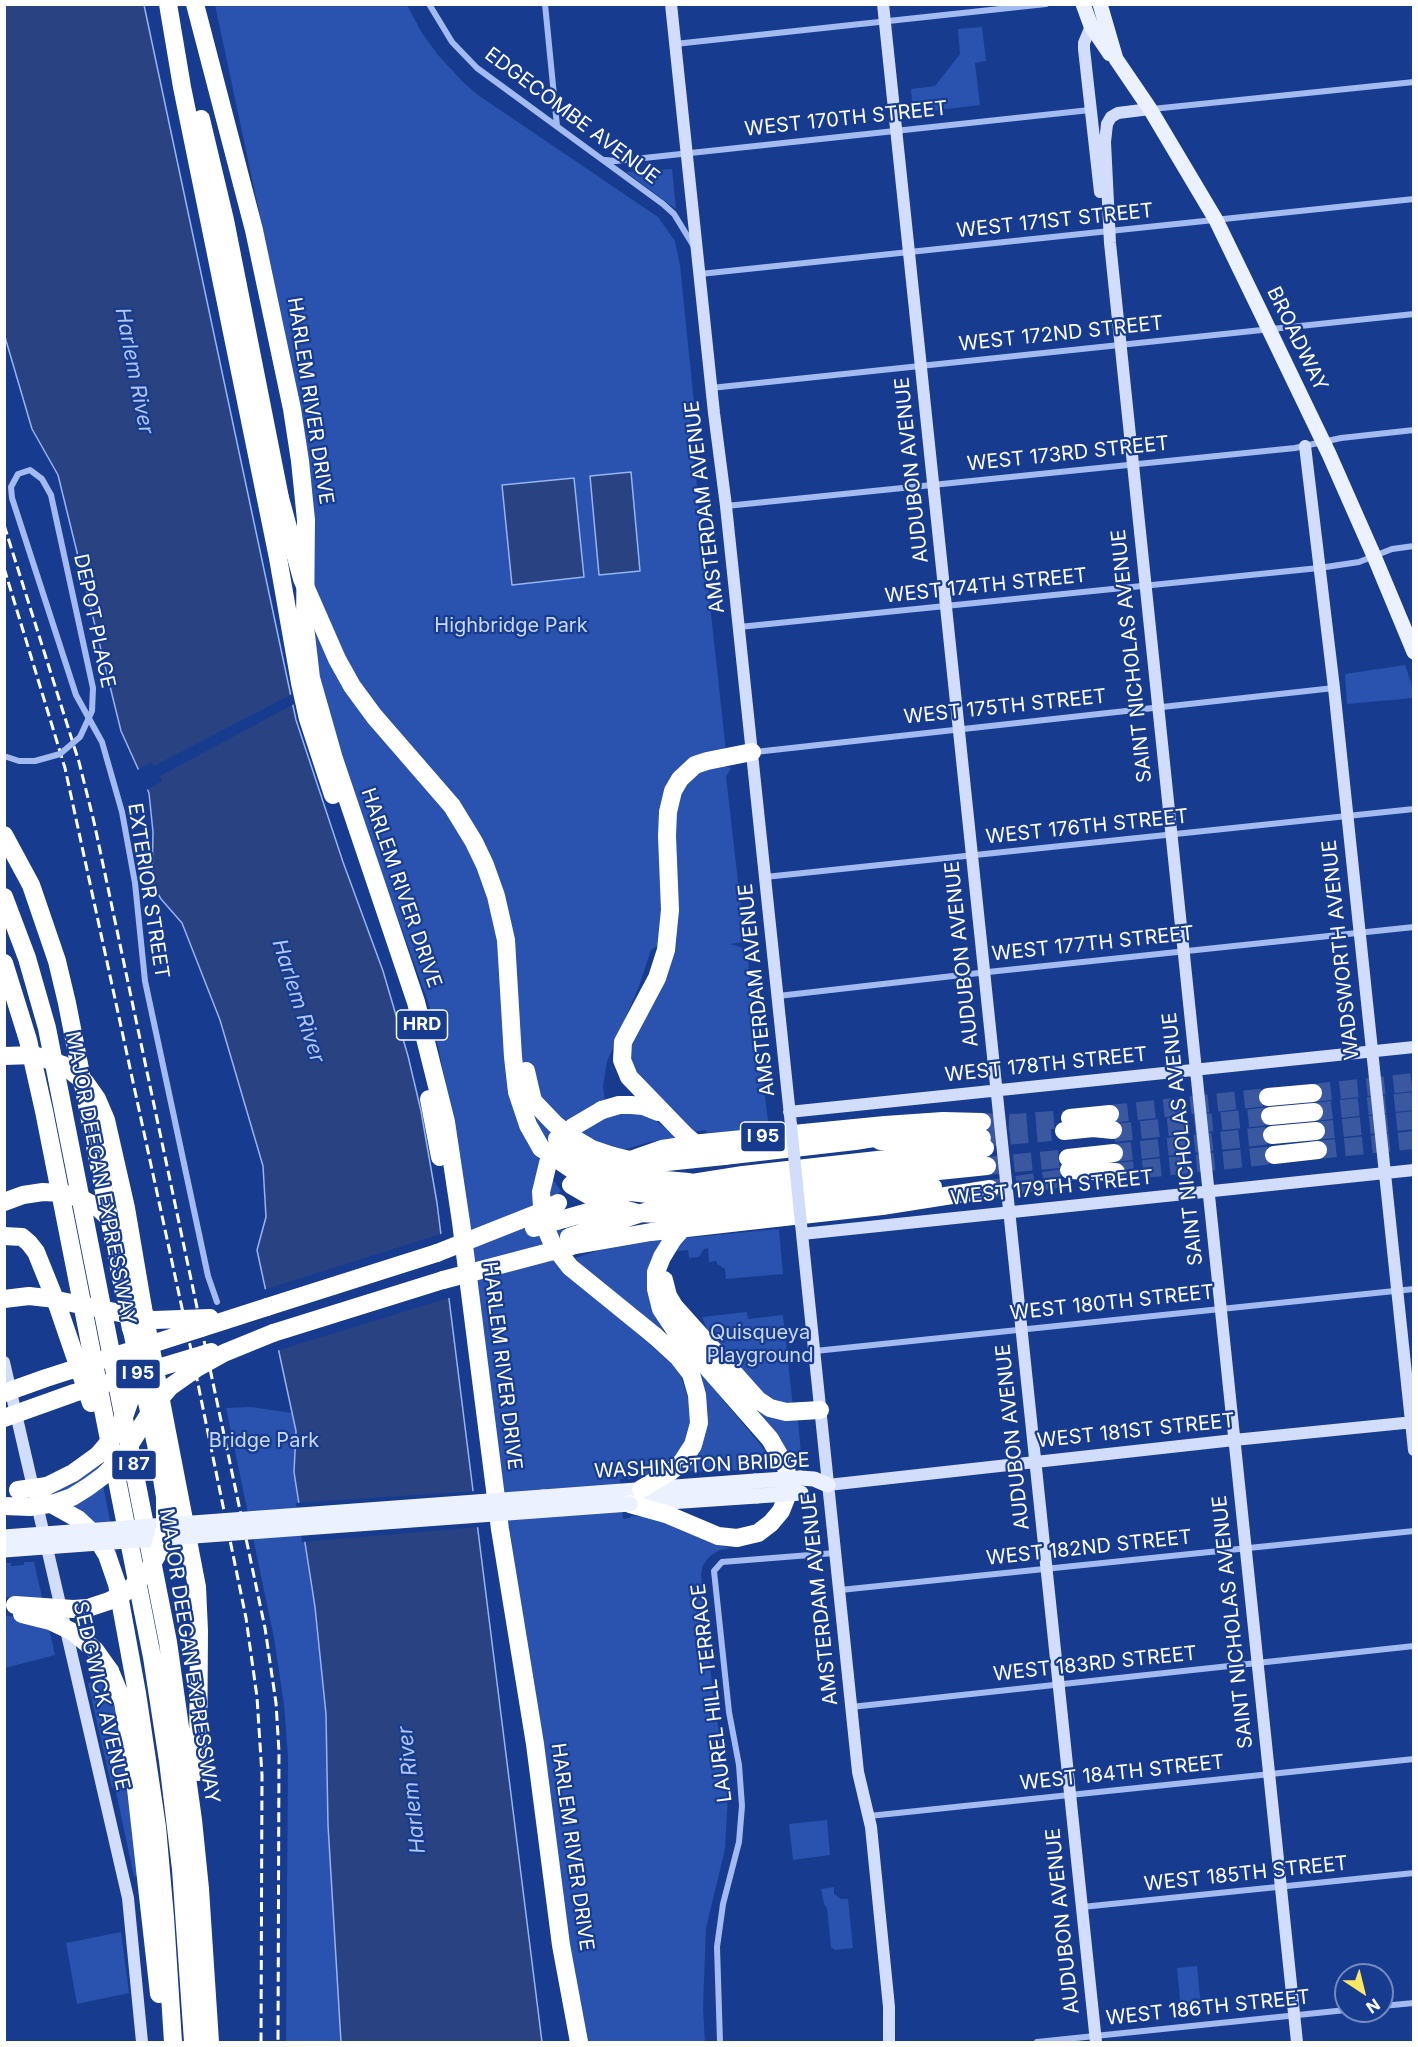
<!DOCTYPE html>
<style>
body{margin:0}
#map{position:relative;width:1418px;height:2047px;overflow:hidden;background:#173b8f;font-family:Inter,sans-serif}
canvas{display:block}
.frame{position:absolute;inset:0;border:6px solid #fff;pointer-events:none}
.north{position:absolute;left:1334px;top:1963px;width:60px;height:60px;box-sizing:border-box;background:#173b8f;border:2px solid #7489bc;border-radius:50%;rotate:145deg;font-size:16px;font-weight:700;line-height:24px;text-align:center;color:#fff}
.north::after{content:'';display:block;margin:auto;width:21px;height:27px;background:#ffe762;clip-path:polygon(50% 0,100% 100%,50% 72%,0 100%)}
</style>
<div id="map">
<canvas width="1418" height="2047"></canvas>
<div class="frame"></div>
<div class="north">N</div>
</div>
<script>
const ctx = document.querySelector('canvas').getContext('2d');
ctx.lineJoin = 'round';
function paint(path, color) { ctx.fillStyle = color; ctx.fill(path, 'evenodd'); }
const shape = rows => new Path2D(rows.map(r => 'M' + r).join(''));
function stroke(path, color, width, dash) { ctx.strokeStyle = color; ctx.lineWidth = width; ctx.lineCap = dash ? 'butt' : 'round'; ctx.setLineDash(dash || []); ctx.stroke(path); }
function write(font, color, halo, rows, align = 'center') {
  ctx.font = font + ' Inter,sans-serif'; ctx.lineWidth = 4.5; ctx.setLineDash([]); ctx.textBaseline = 'middle'; ctx.strokeStyle = halo; ctx.fillStyle = color; for (const [text, x, y, turn = 0] of rows) {
    ctx.save(); ctx.translate(x, y); ctx.rotate((+turn || 0) * Math.PI / 180); ctx.textAlign = isNaN(turn) ? turn : align; if (halo) ctx.strokeText(text, 0, 0); ctx.fillText(text, 0, 0); ctx.restore();
  }
}
paint(shape([
 [215,5,407,5,422,33,438,55,463,82,478,95,658,217,675,241,680,265,694,403,690,422,726,751,674,779,664,942,651,950,639,986,607,1062,603,1087,605,1101,611,1115,640,1112,654,1119,677,1138,649,1142,620,1151,606,1148,564,1123,537,1157,561,1191,554,1198,572,1259,600,1250,664,1239,663,1329,649,1344,671,1363,681,1377,689,1401,690,1421,685,1442,674,1460,642,1479,638,1476,628,1480,628,1478,620,1479,623,1519,630,1518,631,1516,633,1516,668,1519,676,1527,711,1543,730,1548,720,1550,710,1556,703,1565,701,1574,714,1705,724,1757,728,1795,725,1849,706,1928,703,2009,705,2042,586,2042,570,1963,453,1120,430,1007,357,805,316,668,312,632,315,536,313,496,307,458,283,324],
 [982,27,986,61,975,63,980,105,913,113,911,89,935,86,960,54,958,29],
 [672,169,676,209,626,172],
 [1405,665,1413,688,1413,698,1347,704,1345,674],
 [719,765,731,768,726,777,745,942,729,944,741,947,747,955,769,1128,707,1133,706,1130,692,1132,640,1081,630,1062,632,1040,664,980,672,825,677,796,688,779,703,768],
 [779,1229,783,1274,726,1279,725,1269,717,1264,717,1261,709,1262,708,1248,704,1249,699,1257,689,1258,688,1250,676,1251,684,1238],
 [747,1312,748,1319,783,1315,793,1407,773,1403,709,1335,702,1317],
 [687,1357,760,1444,776,1467,713,1472,684,1471,694,1459],
 [750,1403,798,1420,802,1464,793,1465],
 [251,1407,292,1413,296,1431,294,1472,315,1607,326,1714,328,1825,341,2042,286,2042,288,1757,284,1704,274,1638,226,1408],
 [99,1465,121,1575,58,1497,50,1493,74,1483],
 [24,1562,34,1562,55,1655,5,1668,4,1615,14,1617,16,1598,5,1597,5,1563,11,1563,11,1566,24,1565],
 [103,1678,116,1711,138,1875,134,1877,115,1787,112,1788,88,1683,97,1682],
 [827,1820,830,1855,793,1860,789,1824],
 [834,1887,834,1894,841,1899,848,1899,853,1948,835,1950,831,1947,827,1908,824,1904,821,1889],
 [121,1932,129,1993,77,2004,66,1943],
 [1197,1966,1201,2007,1181,2009,1177,1968]
]), '#2953ae');
const water = shape([
 [4,5,144,5,296,720,343,862,383,971,408,1056,421,1111,437,1203,542,2042,341,2042,328,1825,326,1714,315,1607,294,1472,296,1431,257,1250,266,1217,263,1166,220,1020,182,923,161,899,152,884,153,832,149,793,121,731,58,475,32,429,5,337,4,5],
 [631,472,640,571,599,575,590,476,631,472],
 [574,478,584,577,512,585,502,485,574,478]
]);
paint(water, '#294382');
stroke(water, '#96b4f2', 1.5);
paint(shape([
 [294,693,296,703,160,776,162,781,145,791,136,771,151,762,154,766],
 [444,1233,452,1297,276,1351,263,1290],
 [476,1491,480,1527,302,1542,296,1503]
]), '#173b8f');
stroke(shape([
 [1313,1093,1414,1082],
 [1314,1112,1414,1101],
 [1110,1114,1268,1097],
 [982,1122,1016,1123,1064,1119],
 [1316,1131,1414,1120],
 [1114,1133,1270,1116],
 [983,1138,1051,1132],
 [1318,1150,1414,1140],
 [1114,1153,1272,1135],
 [987,1166,1068,1158],
 [1116,1172,1274,1155],
 [990,1189,1070,1177]
]), '#3a58a0', 18, [18, 9]);
stroke(shape([
 [429,4,452,42,477,68,663,204,674,214,693,245],
 [545,4,557,126],
 [675,44,1046,4],
 [1152,109,1414,82],
 [605,160,616,161,1090,110],
 [700,274,1414,199],
 [711,388,1414,314],
 [51,495,42,479,30,470,18,474,11,487,12,498,76,695,102,742,122,812,135,883,145,981,208,1276,217,1302],
 [726,506,1295,448,1341,438,1414,430],
 [739,627,1319,568,1359,562,1392,549,1414,546],
 [755,752,1334,688],
 [765,877,1414,809],
 [778,996,988,972,1414,927],
 [815,1351,1414,1289],
 [840,1590,1414,1531],
 [851,1707,1414,1646],
 [869,1816,1414,1759],
 [1082,1907,1414,1873],
 [1382,2006,1414,2003],
 [720,2042,717,1947,723,1904,739,1842,742,1806,739,1765,729,1712,714,1571,722,1562,835,1553],
 [1037,2042,1346,2010]
]), '#a3bbf0', 6);
stroke(shape([
 [671,4,714,413,726,506,791,1125],
 [883,4,1096,2042],
 [1091,26,1084,43,1084,49,1100,192],
 [1150,109,1118,113,1111,117,1107,124,1105,142,1110,243,1297,2042],
 [1305,446,1334,688,1414,1450],
 [789,1112,1414,1047],
 [801,1224,858,1772,871,1827,889,2007,889,2042],
 [802,1234,1414,1170],
 [4,1362,128,1898,142,2042],
 [828,1485,1234,1440,1414,1422]
]), '#d1ddfb', 12);
stroke(shape([
 [1083,4,1091,26,1110,54],
 [1100,4,1116,59,1150,109,1216,220,1264,319,1329,454,1374,556,1414,652],
 [800,1478,814,1479,828,1485],
 [543,1497,755,1481],
 [639,1504,757,1496]
]), '#ecf1ff', 15);
stroke(shape([
 [168,4,182,87,278,558,300,683,308,719,333,795],
 [195,4,254,230,292,409,300,461,306,520,305,626,311,678,334,759,416,1002,446,1122,461,1222,500,1529,535,1744,561,1945,579,2042],
 [201,119,225,220,280,498],
 [4,835,31,885,57,961,67,1003,131,1329],
 [4,897,27,958,47,1028,168,1642,193,1820,200,1889,210,2042],
 [4,963,28,1040,44,1111,152,1657,168,1761,181,1869,193,2042],
 [1268,1097,1313,1093],
 [429,1099,440,1157],
 [533,1101,555,1124,570,1136,592,1149,613,1156],
 [602,1110,619,1105,631,1105,643,1106,658,1112],
 [1270,1116,1314,1112],
 [1070,1118,1110,1114],
 [1064,1131,1093,1128,1113,1130],
 [1272,1135,1316,1131],
 [686,1136,629,1077,622,1060,623,1042,657,978,666,950,670,910,667,836,668,812,673,791,680,779,695,765,707,761,752,752],
 [557,1139,578,1156,597,1167],
 [880,1141,982,1138],
 [541,1148,583,1177],
 [1274,1155,1318,1150],
 [724,1156,855,1141,892,1135],
 [1068,1158,1114,1153],
 [625,1162,662,1149,702,1143,885,1125,943,1121,982,1122],
 [1069,1170,1116,1172],
 [686,1184,743,1175,985,1148],
 [708,1208,933,1187],
 [564,1219,620,1203],
 [4,1236,22,1237,29,1243,36,1252,57,1304,91,1403],
 [569,1237,663,1206,715,1194,987,1166],
 [576,1245,651,1232,882,1206,990,1189],
 [664,1280,668,1296,674,1306,758,1400,770,1408,786,1412,820,1410],
 [267,1307,437,1253],
 [143,1308,197,1587,199,1631,198,1772],
 [273,1333,443,1280],
 [47,1486,73,1473,98,1455],
 [641,1489,670,1472,682,1462,693,1445,699,1423,697,1395,691,1374,678,1357,655,1336],
 [51,1504,78,1519,94,1534,107,1555,117,1584,137,1693,157,1827,165,1917,173,2042],
 [630,1504,666,1514,718,1536,737,1538,758,1533,771,1523,781,1511,789,1491,786,1467,770,1439,677,1333,661,1309,656,1289,656,1272,662,1257,673,1239],
 [110,1671,123,1702,133,1762,159,1994]
]), '#fff', 18);
stroke(shape([
 [4,525,79,762,94,822,265,1628,276,1703,279,1752,278,2042],
 [4,568,65,768,190,1345,246,1618,257,1697,262,1775,261,2042]
]), '#fff', 3, [10, 4.5]);
stroke(shape([
 [4,756,19,761,35,761,60,754,80,737,92,711,93,688,51,495]
]), '#a3bbf0', 6);
stroke(shape([
 [791,1125,801,1224]
]), '#d1ddfb', 12);
stroke(shape([
 [755,1481,800,1478],
 [757,1496,801,1493],
 [4,1537,543,1497],
 [4,1550,630,1504]
]), '#ecf1ff', 15);
stroke(shape([
 [280,498,302,579,337,659,352,686,374,716,452,806,474,842,485,865,496,896,506,940,513,1057,517,1092,528,1125,541,1148],
 [4,1056,34,1055,63,1065,85,1082,97,1099,106,1120,126,1208,143,1308],
 [526,1071,533,1101],
 [602,1110,573,1127,561,1140,549,1159,541,1192,543,1222,553,1245,570,1267,655,1336],
 [686,1136,701,1148,719,1155],
 [613,1156,638,1162,657,1163,724,1156],
 [597,1167,641,1178,689,1182],
 [583,1177,614,1190,648,1194,740,1186,757,1181],
 [571,1185,602,1203,637,1213,661,1214,708,1208],
 [4,1202,23,1195,43,1192,62,1193,80,1198,97,1207,106,1215,119,1230,128,1249],
 [534,1228,564,1219],
 [673,1239,682,1229,707,1209],
 [437,1253,538,1213,558,1203],
 [443,1280,572,1246],
 [4,1299,29,1296,47,1298,154,1320,210,1318],
 [4,1393,46,1378,267,1307],
 [4,1418,74,1393,211,1352],
 [98,1455,114,1436,125,1414,132,1394,135,1371],
 [18,1490,47,1486],
 [4,1506,30,1507,55,1503,72,1497,88,1487,103,1476,122,1457,156,1403,170,1387,197,1368,224,1353,273,1333],
 [15,1605,73,1609,88,1608,109,1601,123,1594,139,1581,149,1569,159,1552,165,1528,165,1497,158,1454,132,1331],
 [22,1614,50,1621,73,1632,95,1650,110,1671]
]), '#fff', 18);
for (const [x, y, w] of [
 [422,1025,51],
 [763,1137,45],
 [138,1374,45],
 [134,1465,45]
]) { const box = new Path2D(); box.roundRect(x - w / 2, y - 15, w, 30, 4.5); ctx.fillStyle = '#173b8f'; ctx.fill(box); stroke(box, '#fff', 1.5); }
write('bold 18px', '#fff', null, [
 ["HRD",422,1025],
 ["I 95",763,1137],
 ["I 95",138,1374],
 ["I 87",134,1465]
]);
write('20px', '#fff', '#173b8f', [
 ["EDGECOMBE AVENUE",572,116,37],
 ["WEST 170TH STREET",846,119,-6],
 ["WEST 171ST STREET",1055,221,-6],
 ["WEST 172ND STREET",1061,334,-6],
 ["BROADWAY",1297,339,64],
 ["HARLEM RIVER DRIVE",310,401,81],
 ["WEST 173RD STREET",1068,454,-6],
 ["AUDUBON AVENUE",912,470,-96],
 ["AMSTERDAM AVENUE",705,507,-97],
 ["WEST 174TH STREET",986,586,-6],
 ["DEPOT PLACE",94,621,78],
 ["SAINT NICHOLAS AVENUE",1132,656,-96],
 ["WEST 175TH STREET",1005,707,-6],
 ["WEST 176TH STREET",1087,827,-6],
 ["HARLEM RIVER DRIVE",401,888,71],
 ["EXTERIOR STREET",148,891,81],
 ["WEST 177TH STREET",1093,944,-6],
 ["WADSWORTH AVENUE",1341,950,-96],
 ["AUDUBON AVENUE",962,954,-96],
 ["AMSTERDAM AVENUE",757,990,-96],
 ["WEST 178TH STREET",1046,1065,-6],
 ["SAINT NICHOLAS AVENUE",1183,1139,-96],
 ["MAJOR DEEGAN EXPRESSWAY",100,1178,79],
 ["WEST 179TH STREET",1052,1188,-6],
 ["WEST 180TH STREET",1112,1303,-6],
 ["HARLEM RIVER DRIVE",502,1366,83],
 ["WEST 181ST STREET",1136,1431,-6],
 ["AUDUBON AVENUE",1013,1437,-96],
 ["WASHINGTON BRIDGE",702,1466,-3],
 ["WEST 182ND STREET",1089,1548,-6],
 ["AMSTERDAM AVENUE",820,1599,-96],
 ["SAINT NICHOLAS AVENUE",1233,1622,-96],
 ["MAJOR DEEGAN EXPRESSWAY",189,1656,81],
 ["WEST 183RD STREET",1095,1664,-6],
 ["LAUREL HILL TERRACE",712,1693,-97],
 ["SEDGWICK AVENUE",101,1696,77],
 ["WEST 184TH STREET",1122,1773,-6],
 ["HARLEM RIVER DRIVE",572,1847,82],
 ["WEST 185TH STREET",1246,1874,-6],
 ["AUDUBON AVENUE",1063,1921,-96],
 ["WEST 186TH STREET",1208,2008,-6]
]);
write('20px', '#cad9fb', '#173b8f', [
 ["Highbridge Park",511,626],
 ["Quisqueya",760,1333],
 ["Playground",760,1356],
 ["Bridge Park",264,1441]
]);
write('italic 21px', '#afc6f7', '#173b8f', [
 ["Harlem River",134,371,79],
 ["Harlem River",298,1001,72],
 ["Harlem River",412,1790,-96]
]);
</script>
